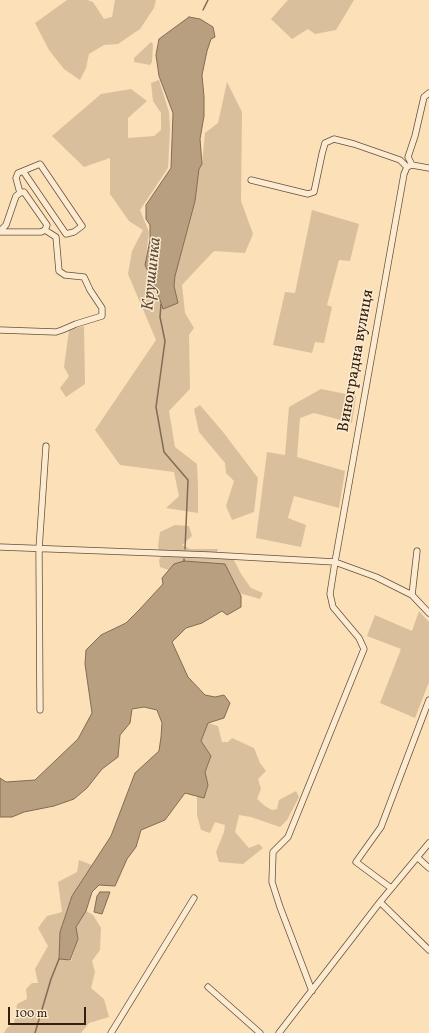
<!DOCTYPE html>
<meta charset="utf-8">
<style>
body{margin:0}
#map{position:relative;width:429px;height:1033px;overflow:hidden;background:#fbe0b8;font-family:Vollkorn,serif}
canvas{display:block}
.scale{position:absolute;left:8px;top:1007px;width:78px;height:18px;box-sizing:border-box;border:2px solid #332011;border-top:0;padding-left:5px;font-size:12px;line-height:14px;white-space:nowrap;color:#332011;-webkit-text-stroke:3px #fcebd1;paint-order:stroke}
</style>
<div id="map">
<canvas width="429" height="1033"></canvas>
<div class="scale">100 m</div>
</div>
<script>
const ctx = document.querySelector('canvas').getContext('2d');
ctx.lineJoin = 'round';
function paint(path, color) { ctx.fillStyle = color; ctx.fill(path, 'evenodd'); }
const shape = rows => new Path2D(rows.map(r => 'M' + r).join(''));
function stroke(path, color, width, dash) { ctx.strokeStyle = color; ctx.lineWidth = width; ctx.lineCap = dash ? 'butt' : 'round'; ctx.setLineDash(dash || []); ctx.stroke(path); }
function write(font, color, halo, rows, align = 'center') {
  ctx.font = font + ' Vollkorn,serif'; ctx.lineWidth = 3; ctx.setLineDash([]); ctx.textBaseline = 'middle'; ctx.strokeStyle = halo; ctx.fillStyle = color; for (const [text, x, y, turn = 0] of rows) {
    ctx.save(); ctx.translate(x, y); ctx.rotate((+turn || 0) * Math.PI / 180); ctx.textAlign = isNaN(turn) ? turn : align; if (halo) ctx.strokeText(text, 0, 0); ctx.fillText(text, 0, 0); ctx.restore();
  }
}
paint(shape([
 [67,0,87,0,93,2,104,19,112,17,115,0,156,0,154,8,140,29,118,44,104,45,89,54,86,68,80,80,64,69,49,50,35,23],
 [288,0,354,0,336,30,315,34,308,29,292,39,271,19],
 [151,42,153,44,152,62,150,65,134,62,134,58],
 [159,80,169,112,170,129,168,168,140,210,149,232,145,265,156,288,162,308,178,303,174,286,175,276,195,201,199,169,202,164,205,133,218,123,227,82,242,112,241,201,253,234,245,253,214,251,196,270,182,285,185,313,194,328,189,335,190,389,169,411,175,447,197,464,198,485,198,513,166,508,179,496,174,472,120,465,95,430,156,340,128,274,132,251,143,230,129,221,110,194,110,158,84,167,52,136,101,94,131,89,147,101,128,118,128,138,154,136,161,130,161,113,153,101,151,83],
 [312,210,359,224,350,261,339,260,327,305,332,307,324,343,315,342,312,353,273,345,285,292,295,293],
 [84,326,85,384,66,397,60,388,69,376,64,367,69,330],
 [321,389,356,396,352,423,314,413,300,418,297,457,345,471,339,508,294,496,288,518,306,525,301,547,256,538,267,452,285,455,289,407],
 [200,405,223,432,258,478,254,512,232,520,226,506,234,481,226,473,225,463,199,432,194,409],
 [175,525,189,526,192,536,182,545,190,549,218,549,217,552,159,551,158,546,160,532],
 [172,556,233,558,241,574,251,588,263,593,260,599,239,593,225,564,174,564,169,570,160,567,159,560,161,557],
 [419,611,429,622,429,682,415,718,380,703,401,649,367,636,375,615,412,631],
 [208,723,218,726,222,742,228,742,232,738,254,748,260,763,266,771,258,779,261,789,257,799,265,806,272,810,277,809,279,800,296,791,299,797,287,820,280,827,251,817,239,815,235,832,249,848,259,844,263,848,243,864,219,862,216,852,224,832,225,825,215,822,210,833,201,830,197,815,197,796,204,797,208,785,205,772,211,756,201,741],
 [79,860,92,865,72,896,60,932,59,959,71,961,78,939,76,927,86,911,93,915,101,928,100,950,92,961,95,972,91,988,104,999,109,1017,89,1023,81,1033,4,1033,7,1028,14,1023,17,1004,27,999,26,989,32,983,38,983,35,969,48,946,38,928,47,916,62,912,58,882,77,872]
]), '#d9bf9c');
const water = shape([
 [189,17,200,19,213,27,215,37,211,39,207,51,202,75,204,97,204,116,200,139,202,164,199,169,195,201,175,276,174,286,178,303,163,309,156,288,145,265,150,240,150,225,146,219,146,205,171,168,173,113,159,76,156,55,159,39,189,17],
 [184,561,225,564,241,596,241,607,227,615,222,611,202,623,186,628,172,642,188,677,205,695,215,697,224,695,230,703,224,718,208,723,201,741,211,756,205,772,208,785,204,798,185,793,165,820,141,830,136,847,127,859,115,886,99,885,92,892,86,911,76,927,78,939,70,960,59,959,60,932,72,896,111,836,135,773,159,751,161,737,162,723,157,710,144,707,132,709,130,723,120,735,118,757,102,769,87,788,74,799,54,806,24,812,12,817,0,817,0,778,6,782,35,780,78,739,92,713,85,664,86,650,101,635,126,623,139,610,163,584,162,578,174,564,184,561],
 [100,892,110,892,102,914,94,912,97,896,100,892]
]);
paint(water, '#b79f7f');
stroke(water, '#826c53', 1);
stroke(shape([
 [203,10,208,0],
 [161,304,160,317,165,341,156,407,164,452,188,480,185,549],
 [184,561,184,559],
 [35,1033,51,979,59,959]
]), '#826c53', 1.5);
const minor = shape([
 [412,165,408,157,415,136,424,97,429,93],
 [251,180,308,194,314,192,322,154,325,143,334,139,354,144,400,160,407,167],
 [20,193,16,178,18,173,23,171,66,234,74,232,82,226,40,164,23,171],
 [0,231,6,225,16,196,20,193,24,192,47,225,45,230,41,232,0,232],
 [0,330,56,332,62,330,76,324,102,316,102,308,90,290,84,277,65,275,59,271,56,237,45,230],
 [0,547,209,555,335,562,376,577,412,595,429,613],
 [412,595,417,551],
 [40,710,39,549,46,446],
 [417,857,429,868],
 [391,888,356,862,381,827,429,700],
 [380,902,429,950],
 [208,987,260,1033],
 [312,991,280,907,272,882,273,852,288,837,364,649,359,638,333,607,330,594,335,562,404,174,407,167,412,165,429,168],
 [111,1033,194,898],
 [279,1033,380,902,429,843]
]);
stroke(minor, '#65503b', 7);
stroke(minor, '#fcebd1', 5.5);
write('16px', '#332011', '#fcebd1', [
 ["Виноградна вулиця",357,361,-80]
]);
write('italic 17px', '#614c38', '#fcebd1', [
 ["Крушинка",153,274,-84]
]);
</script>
